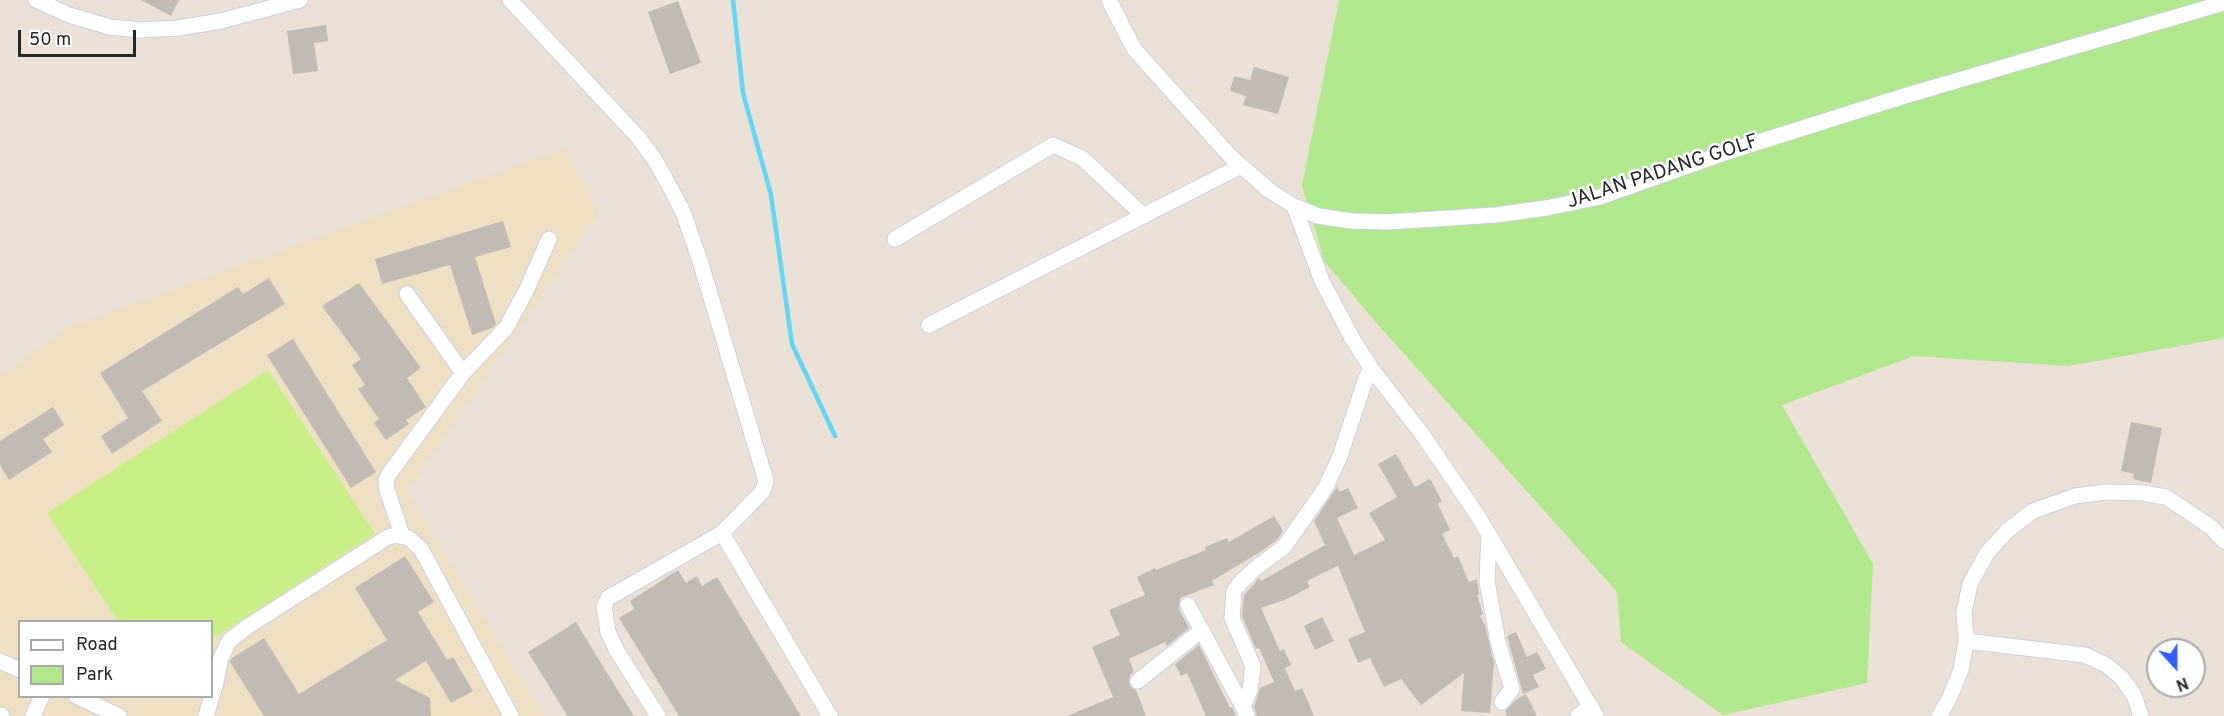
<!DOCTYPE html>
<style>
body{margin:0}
#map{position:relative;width:2224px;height:716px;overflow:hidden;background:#ebe1d6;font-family:Overpass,sans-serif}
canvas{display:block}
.legend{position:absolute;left:18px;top:620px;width:195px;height:78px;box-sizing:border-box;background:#fff;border:2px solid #a9a9a9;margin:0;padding:8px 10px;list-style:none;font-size:18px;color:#272727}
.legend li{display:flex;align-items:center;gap:12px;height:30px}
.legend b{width:30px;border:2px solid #a9a9a9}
.north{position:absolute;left:2146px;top:638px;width:60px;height:60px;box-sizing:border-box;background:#fff;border:2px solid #a9a9a9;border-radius:50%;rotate:159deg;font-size:16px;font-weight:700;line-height:24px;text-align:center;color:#272727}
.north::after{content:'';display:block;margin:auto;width:21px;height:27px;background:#2f60ff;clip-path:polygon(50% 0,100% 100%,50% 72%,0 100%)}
.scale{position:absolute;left:18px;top:30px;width:118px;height:27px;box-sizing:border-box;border:3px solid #272727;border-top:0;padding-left:8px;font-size:18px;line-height:21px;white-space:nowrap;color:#272727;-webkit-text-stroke:4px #fff;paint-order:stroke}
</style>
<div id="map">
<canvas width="2224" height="716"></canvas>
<ul class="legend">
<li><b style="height:8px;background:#fff"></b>Road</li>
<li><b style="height:16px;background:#b0e88d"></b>Park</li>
</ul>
<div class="north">N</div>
<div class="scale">50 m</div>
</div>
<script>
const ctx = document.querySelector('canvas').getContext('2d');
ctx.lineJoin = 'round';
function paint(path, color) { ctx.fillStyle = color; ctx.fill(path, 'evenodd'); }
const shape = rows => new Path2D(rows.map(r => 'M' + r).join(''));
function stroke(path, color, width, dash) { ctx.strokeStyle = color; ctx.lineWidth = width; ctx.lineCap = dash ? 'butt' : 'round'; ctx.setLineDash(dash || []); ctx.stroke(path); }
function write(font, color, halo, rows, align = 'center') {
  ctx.font = font + ' Overpass,sans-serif'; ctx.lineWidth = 5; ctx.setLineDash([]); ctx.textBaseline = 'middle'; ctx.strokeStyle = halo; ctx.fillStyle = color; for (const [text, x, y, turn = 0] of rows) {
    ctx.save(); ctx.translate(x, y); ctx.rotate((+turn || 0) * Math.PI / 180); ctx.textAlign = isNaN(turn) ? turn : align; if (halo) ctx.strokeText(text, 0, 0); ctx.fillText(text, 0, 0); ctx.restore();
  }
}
paint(shape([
 [566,148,599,212,407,491,545,716,0,716,0,376,69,327],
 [20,622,212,622,212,696,20,696]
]), '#efdfc3');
paint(shape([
 [1339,0,2224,0,2224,338,2068,366,1914,356,1782,405,1873,564,1867,683,1723,715,1621,642,1617,592,1380,327,1324,261,1302,185]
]), '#b0e88d');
paint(shape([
 [268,370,375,534,212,639,212,622,118,621,47,513]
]), '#c9f087');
stroke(shape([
 [733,0,743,93,771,195,792,344,835,436]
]), '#5ed7f8', 4.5);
paint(shape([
 [141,0,179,0,171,16],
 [678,1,701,63,670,74,648,12],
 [326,25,328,41,314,43,318,71,293,74,287,31],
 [1254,67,1289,77,1278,114,1243,105,1246,96,1230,91,1234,76,1250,80],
 [503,221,511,247,475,257,496,324,492,328,472,335,450,265,382,284,375,259],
 [269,278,285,304,142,391,162,421,112,454,101,436,128,418,100,373,238,287,243,294],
 [359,283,421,368,407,378,426,407,406,420,409,424,386,440,374,423,379,419,358,389,365,385,352,365,361,359,322,306],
 [293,339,376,472,351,488,267,355],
 [53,407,64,425,43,439,52,452,9,480,0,465,0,441],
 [2131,422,2162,428,2151,483,2133,479,2134,474,2121,471],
 [1396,454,1415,487,1430,479,1442,501,1438,504,1450,530,1442,534,1454,558,1458,556,1469,582,1477,579,1477,580,1479,594,1477,595,1483,614,1480,616,1485,625,1494,663,1490,713,1461,711,1464,673,1421,705,1401,679,1384,687,1370,658,1358,663,1348,639,1365,632,1338,566,1307,581,1310,587,1287,599,1261,608,1280,651,1284,649,1291,665,1285,668,1295,691,1302,688,1314,716,1257,716,1254,707,1260,688,1274,682,1259,648,1256,649,1242,616,1244,595,1259,578,1261,581,1325,545,1314,521,1337,487,1339,492,1348,488,1358,508,1337,518,1354,555,1385,540,1369,513,1397,497,1378,464],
 [1274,516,1283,531,1277,540,1260,552,1212,581,1214,585,1180,598,1179,609,1189,628,1167,646,1165,642,1129,659,1134,672,1130,675,1129,683,1131,687,1136,690,1146,716,1067,716,1113,697,1092,647,1120,635,1109,610,1145,595,1137,577,1155,568,1156,570,1206,550,1205,547,1227,538,1229,542],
 [405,556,434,602,418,612,447,660,453,657,473,691,451,703,426,661,395,680,430,698,431,716,264,716,230,662,232,658,264,638,299,694,387,640,355,588],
 [678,570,686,583,697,576,702,586,717,577,801,716,679,716,619,618,634,609,630,601],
 [1322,617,1334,641,1315,650,1304,626],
 [576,622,599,660,634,716,567,716,565,712,528,652],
 [1516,632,1527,657,1537,652,1546,669,1533,675,1539,687,1523,694,1507,636],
 [1199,645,1230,708,1232,707,1236,716,1206,716,1187,673,1181,676,1175,664],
 [1526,694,1537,716,1507,716,1505,711,1517,699]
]), '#c2bbb3');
const minor = shape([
 [36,0,69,15,110,27,140,30,178,28,221,21,300,0],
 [510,0,638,137,655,160,671,189,683,212,701,264,766,481,763,491,722,533,608,598,604,607,608,632,617,651,658,716],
 [1109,0,1134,49,1231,157,1270,191,1294,206,1318,216,1352,221,1387,222,1496,215,1546,208,1600,197,1730,151,1911,94,2224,3],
 [1294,206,1322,281,1352,338,1371,368,1422,434,1478,516,1596,716],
 [895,239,1053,145,1082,158,1144,216],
 [407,294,463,373],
 [929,325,1241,166],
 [722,533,830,716],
 [402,535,387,490,386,480,389,474,463,373,506,328,527,289,549,239],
 [1489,535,1487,581,1498,642,1512,689,1502,702],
 [1188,605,1243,707],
 [1966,641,2085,655,2106,665,2121,677,2134,695,2141,716],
 [0,661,20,670],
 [1138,681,1202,630],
 [76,696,119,716],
 [0,715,2,716],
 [33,716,42,696],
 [206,716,216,682,221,658,229,641,247,627,388,537,396,535,409,538,421,549,511,716],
 [1247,716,1243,707,1250,690,1253,666,1232,618,1234,591,1242,581,1257,567,1284,547,1326,487,1340,456,1365,381,1371,368],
 [1578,716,1591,706],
 [1939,716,1949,699,1961,670,1966,641,1964,612,1970,584,1987,553,2008,530,2033,511,2075,496,2106,492,2143,493,2166,497,2211,527,2224,541]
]);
stroke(minor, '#cbd1e2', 17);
stroke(minor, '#fff', 15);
write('20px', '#272727', '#fff', [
 ["JALAN PADANG GOLF",1663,173,-18]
]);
</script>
